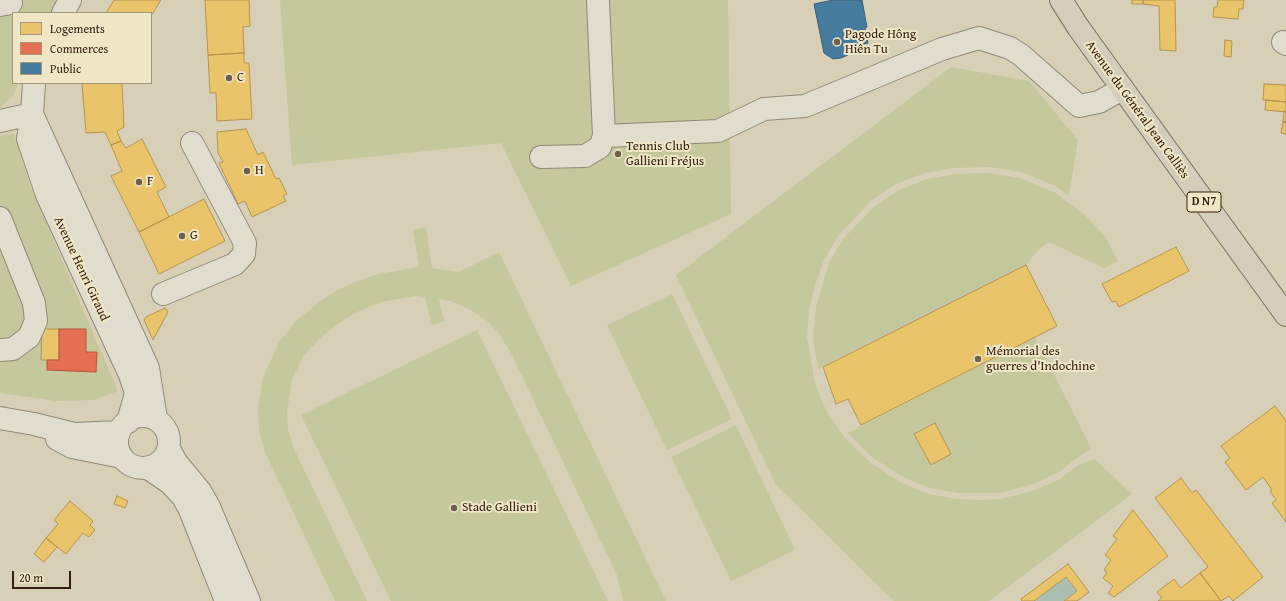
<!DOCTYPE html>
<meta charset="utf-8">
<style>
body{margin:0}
#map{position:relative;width:1286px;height:601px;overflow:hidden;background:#d8d0b6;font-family:"Gentium Book Plus",serif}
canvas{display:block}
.legend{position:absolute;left:12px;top:12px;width:140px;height:72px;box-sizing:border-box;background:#efe6c6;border:1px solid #a5977e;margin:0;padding:5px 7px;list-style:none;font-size:12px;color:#372013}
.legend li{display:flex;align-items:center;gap:8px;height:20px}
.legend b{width:20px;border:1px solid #a5977e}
.scale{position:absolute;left:12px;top:571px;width:59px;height:18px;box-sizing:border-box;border:2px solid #372013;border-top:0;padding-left:5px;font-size:12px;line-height:14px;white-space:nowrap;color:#372013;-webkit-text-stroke:3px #efe6c6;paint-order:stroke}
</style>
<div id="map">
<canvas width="1286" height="601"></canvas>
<ul class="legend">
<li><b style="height:11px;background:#e9c46a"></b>Logements</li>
<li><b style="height:11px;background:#e76f51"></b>Commerces</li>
<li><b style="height:11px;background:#457b9d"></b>Public</li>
</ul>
<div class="scale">20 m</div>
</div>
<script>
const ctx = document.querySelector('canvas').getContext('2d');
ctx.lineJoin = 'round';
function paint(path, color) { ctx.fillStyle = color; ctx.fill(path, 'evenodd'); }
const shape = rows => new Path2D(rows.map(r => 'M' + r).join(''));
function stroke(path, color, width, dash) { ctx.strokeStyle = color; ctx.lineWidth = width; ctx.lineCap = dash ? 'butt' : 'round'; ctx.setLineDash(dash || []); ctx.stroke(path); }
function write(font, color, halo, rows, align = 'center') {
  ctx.font = font + ' "Gentium Book Plus",serif'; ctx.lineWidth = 4; ctx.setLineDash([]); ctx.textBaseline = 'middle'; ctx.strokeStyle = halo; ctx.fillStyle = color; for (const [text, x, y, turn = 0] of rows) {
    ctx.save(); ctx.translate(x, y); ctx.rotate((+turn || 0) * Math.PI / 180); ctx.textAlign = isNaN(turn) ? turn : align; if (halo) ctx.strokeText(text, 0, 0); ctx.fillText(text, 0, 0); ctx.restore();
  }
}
paint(shape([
 [0,0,59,0,51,13,13,13,13,83,18,83,13,96,0,108],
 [280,0,728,0,731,214,571,286,501,143,292,165],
 [951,67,1029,81,1078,140,1069,196,1057,187,1022,172,990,167,954,168,925,173,896,184,871,201,838,236,824,260,814,289,809,311,807,337,815,384,826,410,844,437,871,463,900,482,928,494,957,499,980,500,1001,499,1035,490,1060,479,1079,465,1095,459,1132,494,989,601,894,601,776,485,676,275],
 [14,133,29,183,118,391,94,400,56,401,0,393,0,136],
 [989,173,1020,178,1054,192,1085,215,1105,236,1118,261,1104,268,1049,242,1038,250,1026,265,818,369,813,337,816,307,829,263,843,239,875,206,899,190,927,179,955,174],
 [426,227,432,268,459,272,499,252,666,601,623,601,617,575,511,353,497,331,486,320,471,310,450,301,439,299,444,321,432,325,425,297,416,296,381,302,357,312,345,319,321,337,304,355,292,379,287,412,288,429,294,449,367,601,335,601,265,452,259,430,258,407,263,378,279,342,296,321,314,306,336,291,360,280,379,274,419,267,413,230],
 [672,294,732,419,667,450,607,325],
 [477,330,608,601,391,601,301,415],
 [1035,337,1091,448,1057,473,1034,484,1000,493,958,493,929,488,903,477,873,458,848,433],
 [736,425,795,550,731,581,671,457]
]), '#c5c79c');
paint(shape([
 [1066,577,1077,591,1064,601,1034,601]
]), '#abbfb1');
const homes = shape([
 [114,0,161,0,151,16,151,13,106,13,114,0],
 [205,0,249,0,250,26,243,27,244,53,208,55,205,0],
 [1132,0,1143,0,1143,4,1132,4,1132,0],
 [1143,0,1175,0,1176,51,1160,50,1159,6,1143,4,1143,0],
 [1218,0,1244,0,1243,9,1239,9,1238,19,1213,17,1214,7,1217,7,1218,0],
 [1225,40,1232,41,1231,57,1224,56,1225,40],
 [244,53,244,63,249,63,252,119,217,121,216,93,210,93,208,55,244,53],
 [82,83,122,83,124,127,117,131,121,141,111,145,105,132,86,133,82,83],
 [1264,84,1286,85,1286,102,1263,100,1264,84],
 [1266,100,1286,102,1286,112,1265,110,1266,100],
 [1284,111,1286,112,1286,122,1283,122,1284,111],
 [1283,122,1286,122,1286,134,1281,133,1283,122],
 [246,129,258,155,263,152,276,179,279,178,287,194,283,196,286,201,252,217,245,201,238,204,219,163,223,162,218,153,217,132,246,129],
 [142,139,166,187,157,192,169,217,139,232,111,176,122,171,111,145,121,141,126,148,142,139],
 [204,199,225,241,159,274,139,232,204,199],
 [1176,247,1189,271,1119,307,1116,301,1112,302,1102,284,1176,247],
 [1026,265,1057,326,861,425,848,399,836,404,823,367,1026,265],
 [165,308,168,312,153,340,144,320,146,317,165,308],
 [42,329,59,329,59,360,41,360,42,329],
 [1275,406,1286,421,1286,522,1272,503,1276,500,1270,491,1272,490,1263,477,1246,490,1225,462,1230,458,1221,446,1275,406],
 [935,423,951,454,931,465,914,434,935,423],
 [1181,478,1192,493,1196,490,1263,577,1233,601,1229,596,1221,601,1200,573,1208,567,1155,498,1181,478],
 [117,496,128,501,125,508,114,504,117,496],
 [70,501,93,521,90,525,95,530,89,537,83,533,66,554,46,538,58,524,54,520,70,501],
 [1133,510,1168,556,1114,597,1108,593,1113,586,1103,578,1107,572,1104,570,1111,560,1105,555,1117,539,1113,536,1133,510],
 [46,538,57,547,44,562,34,554,46,538],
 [1068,564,1089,592,1077,601,1064,601,1077,591,1066,577,1034,601,1022,601,1021,599,1068,564],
 [1200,573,1221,601,1158,601,1162,598,1157,592,1174,579,1181,588,1200,573]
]);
paint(homes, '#e9c46a');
stroke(homes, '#b49350', 1);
const shops = shape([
 [59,329,86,329,86,352,97,352,96,372,47,370,47,360,59,360,59,329]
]);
paint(shops, '#e76f51');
stroke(shops, '#b2573e', 1);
const public = shape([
 [833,0,862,0,867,27,865,28,868,43,852,47,848,55,841,58,833,59,824,53,814,4,833,0]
]);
paint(public, '#457b9d');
stroke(public, '#416074', 1);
const minor = shape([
 [0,5,11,3],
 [63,13,70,0],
 [1283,42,1286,44],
 [34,83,32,114,28,139,47,195,130,375,136,393,128,422],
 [32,114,148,368,156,419],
 [0,121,32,114],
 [604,136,718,131,764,109,805,106,942,49,979,38,1010,48,1021,55,1079,106,1099,102,1122,89],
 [541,157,585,156,600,147,604,136,598,0],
 [0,218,34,303,36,321,29,337,13,349,0,350],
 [163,294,235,264,244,254,245,243,192,143],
 '117 442a26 26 0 1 1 52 0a26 26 0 1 1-52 0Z',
 [0,418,34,424,74,434,119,432],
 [57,439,72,447,122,457],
 [169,449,176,462,200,491,209,507,249,601],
 [148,468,170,483,183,497,190,510,226,601]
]);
const major = shape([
 [1061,0,1078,27,1286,315]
]);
stroke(minor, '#908878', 24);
stroke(major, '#797163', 24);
stroke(minor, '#e0ddcf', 22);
stroke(major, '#d5cdbb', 22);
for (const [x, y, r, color] of [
 [837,42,4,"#6f5e4c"],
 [229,78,4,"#6f5e4c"],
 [618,154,4,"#6f5e4c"],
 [247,171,4,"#6f5e4c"],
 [139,182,4,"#6f5e4c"],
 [182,236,4,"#6f5e4c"],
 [978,359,4,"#6f5e4c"],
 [454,508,4,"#6f5e4c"]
]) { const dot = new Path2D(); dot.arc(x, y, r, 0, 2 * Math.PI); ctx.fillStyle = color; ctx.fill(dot); stroke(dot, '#efe6c6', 1.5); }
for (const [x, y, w] of [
 [1204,202,34]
]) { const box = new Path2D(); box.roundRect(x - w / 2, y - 10, w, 20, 3); ctx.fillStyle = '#efe6c6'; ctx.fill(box); stroke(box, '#372013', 1); }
write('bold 12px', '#372013', null, [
 ["D N7",1204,202]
]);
write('13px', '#372013', '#efe6c6', [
 ["Pagode Hông",845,35],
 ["Hiên Tu",845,50],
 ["C",237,78],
 ["Tennis Club",626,147],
 ["Gallieni Fréjus",626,162],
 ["H",255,171],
 ["F",147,182],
 ["G",190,236],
 ["Mémorial des",986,352],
 ["guerres d'Indochine",986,367],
 ["Stade Gallieni",462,508]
], 'left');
write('13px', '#372013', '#efe6c6', [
 ["Avenue du Général Jean Calliès",1137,110,54],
 ["Avenue Henri Giraud",81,269,65]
]);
</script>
